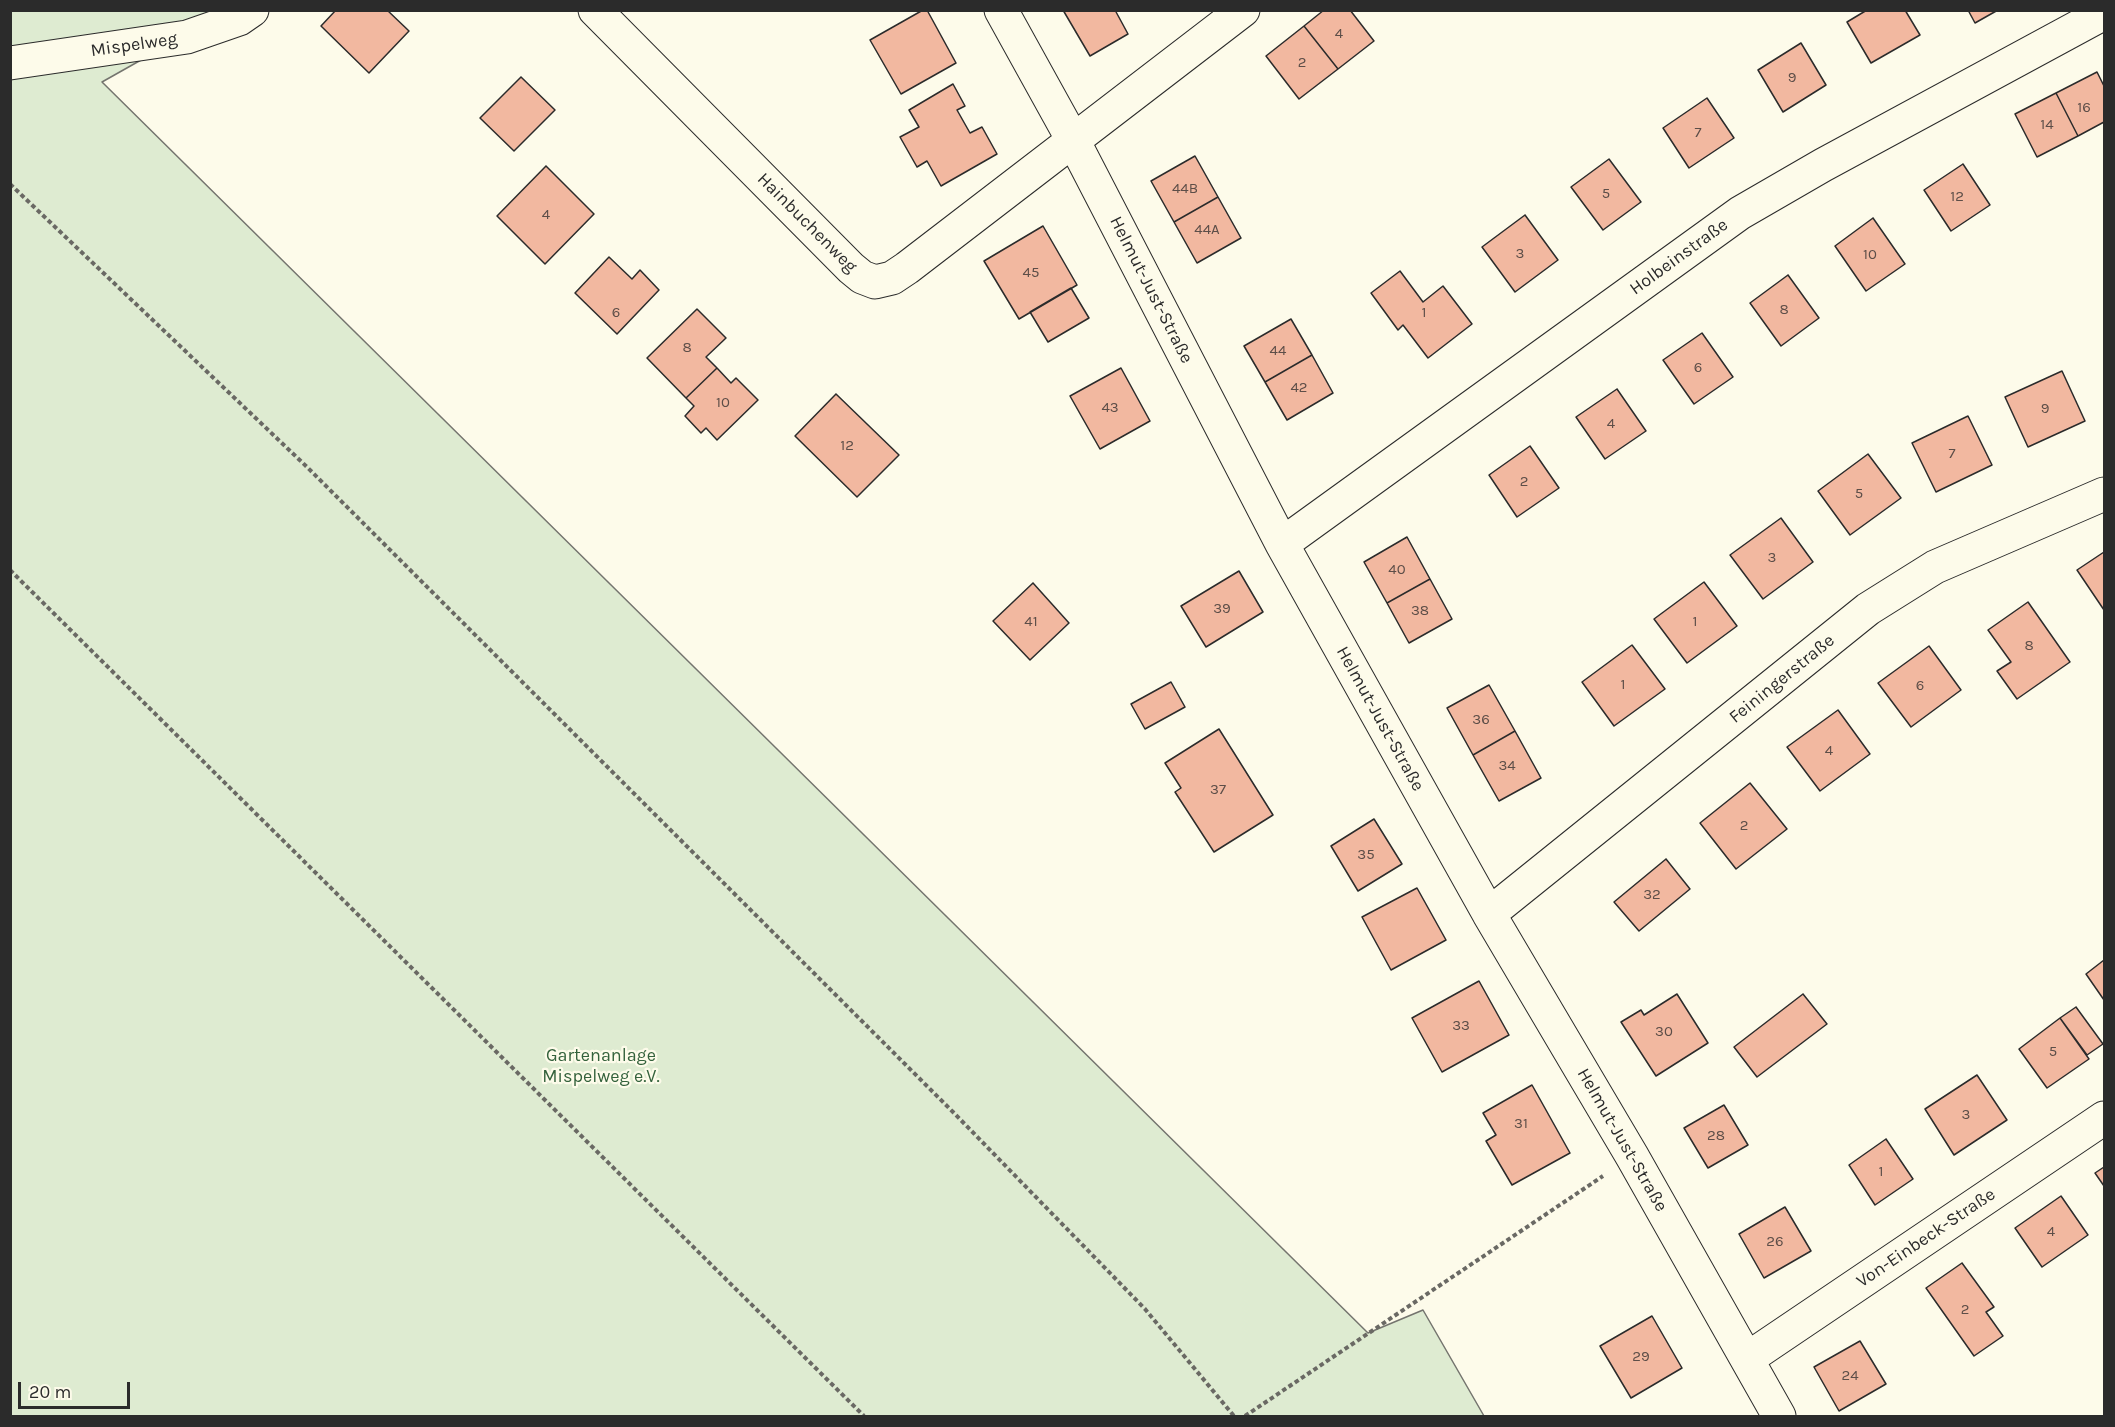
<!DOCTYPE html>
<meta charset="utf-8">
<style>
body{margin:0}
#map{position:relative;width:2115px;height:1427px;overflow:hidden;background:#fdfbea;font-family:Karla,sans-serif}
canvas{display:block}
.frame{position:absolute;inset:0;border:12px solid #2b2b2b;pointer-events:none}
.scale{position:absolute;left:18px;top:1382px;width:112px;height:27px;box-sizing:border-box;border:3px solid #2b2b2b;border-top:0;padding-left:8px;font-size:18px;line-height:21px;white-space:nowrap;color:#2b2b2b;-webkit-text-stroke:4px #fdfbea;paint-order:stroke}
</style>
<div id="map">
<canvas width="2115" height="1427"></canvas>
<div class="frame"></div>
<div class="scale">20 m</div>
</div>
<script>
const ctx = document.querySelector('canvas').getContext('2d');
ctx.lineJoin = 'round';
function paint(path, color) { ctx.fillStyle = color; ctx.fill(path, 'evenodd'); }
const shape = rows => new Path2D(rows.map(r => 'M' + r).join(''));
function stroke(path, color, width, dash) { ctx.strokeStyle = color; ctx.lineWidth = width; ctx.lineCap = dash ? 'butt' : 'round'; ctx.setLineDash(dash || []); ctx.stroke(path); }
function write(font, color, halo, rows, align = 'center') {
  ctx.font = font + ' Karla,sans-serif'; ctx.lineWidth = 4.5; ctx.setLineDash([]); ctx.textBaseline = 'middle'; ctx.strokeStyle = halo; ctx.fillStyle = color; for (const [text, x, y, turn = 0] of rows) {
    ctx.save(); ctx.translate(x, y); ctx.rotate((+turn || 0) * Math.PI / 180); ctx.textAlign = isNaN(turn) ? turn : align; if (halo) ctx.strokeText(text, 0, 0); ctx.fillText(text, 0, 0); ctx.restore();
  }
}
const green = shape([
 [10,11,228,11,102,82,1368,1333,1423,1310,1484,1416,11,1416,10,11]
]);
paint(green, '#deebd1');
stroke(green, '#74746e', 1.5);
const building = shape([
 [336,10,387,10,409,31,369,73,321,26,336,10],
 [923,10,927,10,956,63,901,94,870,40,923,10],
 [1063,10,1115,10,1128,34,1090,56,1063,10],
 [1324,10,1350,10,1374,41,1338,69,1304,26,1324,10],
 [1867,10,1905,10,1920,35,1871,63,1847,22,1867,10],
 [1968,10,1998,10,1975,23,1968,10],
 [1304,26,1338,69,1299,99,1266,56,1304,26],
 [1801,43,1826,85,1783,112,1758,70,1801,43],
 [2097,72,2104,86,2104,122,2078,136,2056,93,2097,72],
 [521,77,555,110,514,151,480,118,521,77],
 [953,84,965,106,957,110,970,133,982,127,997,154,941,186,927,161,917,167,900,137,919,127,909,110,953,84],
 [2056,93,2078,136,2037,157,2015,114,2056,93],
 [1707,98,1734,138,1689,168,1663,128,1707,98],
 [1195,156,1218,197,1174,222,1151,181,1195,156],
 [1609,159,1641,202,1603,230,1571,187,1609,159],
 [1963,164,1990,205,1951,231,1924,190,1963,164],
 [546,166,594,214,545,264,497,216,546,166],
 [1218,197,1241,238,1197,263,1174,222,1218,197],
 [1525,215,1558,260,1515,292,1482,247,1525,215],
 [1873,218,1905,264,1866,291,1835,246,1873,218],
 [1043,226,1077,285,1019,319,984,261,1043,226],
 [609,257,632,279,640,270,659,290,617,334,575,293,609,257],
 [1400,271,1423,302,1443,286,1472,324,1428,358,1403,325,1398,330,1371,293,1400,271],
 [1788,275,1819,318,1781,346,1750,303,1788,275],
 [1071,288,1089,318,1048,342,1030,312,1071,288],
 [697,309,726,338,706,357,717,368,686,398,647,358,697,309],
 [1291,319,1312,355,1265,382,1244,346,1291,319],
 [1702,333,1733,377,1694,404,1663,360,1702,333],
 [1312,355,1333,393,1287,420,1265,382,1312,355],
 [717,368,731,383,736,378,758,400,717,440,706,428,701,433,685,416,694,406,686,398,717,368],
 [1121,368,1150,421,1100,449,1070,396,1121,368],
 [2062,371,2085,421,2028,447,2005,397,2062,371],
 [1617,389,1646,431,1605,459,1576,417,1617,389],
 [836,394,899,455,857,497,795,436,836,394],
 [1968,416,1992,465,1936,492,1912,443,1968,416],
 [1530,446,1559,488,1517,517,1489,475,1530,446],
 [1868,454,1901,498,1850,535,1818,491,1868,454],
 [1781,518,1813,562,1763,599,1730,555,1781,518],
 [1407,537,1430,579,1387,603,1364,562,1407,537],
 [2104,552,2104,610,2077,570,2104,552],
 [1239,571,1263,612,1206,647,1181,606,1239,571],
 [1430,579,1452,619,1409,643,1387,603,1430,579],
 [1704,582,1737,626,1687,663,1654,619,1704,582],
 [1033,583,1069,623,1030,660,993,621,1033,583],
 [2028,602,2070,662,2017,699,1997,671,2011,662,1988,630,2028,602],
 [1632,645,1665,689,1614,726,1582,682,1632,645],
 [1929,646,1961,690,1911,727,1878,683,1929,646],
 [1171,682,1185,707,1145,729,1131,704,1171,682],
 [1489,685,1515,731,1473,755,1447,708,1489,685],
 [1838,710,1870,754,1820,791,1787,747,1838,710],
 [1219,729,1273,815,1214,852,1175,792,1181,788,1165,763,1219,729],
 [1515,731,1541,778,1499,801,1473,755,1515,731],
 [1750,783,1787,829,1736,869,1700,823,1750,783],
 [1374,819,1402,864,1358,891,1331,846,1374,819],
 [1666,859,1690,889,1639,931,1614,902,1666,859],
 [1417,888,1446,940,1391,970,1362,917,1417,888],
 [2104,960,2104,1000,2086,974,2104,960],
 [1479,981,1509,1035,1442,1072,1412,1018,1479,981],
 [1677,994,1708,1043,1656,1076,1621,1022,1641,1010,1644,1015,1677,994],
 [1803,994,1827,1024,1757,1077,1734,1047,1803,994],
 [2076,1007,2103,1044,2087,1055,2060,1018,2076,1007],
 [2060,1018,2089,1059,2047,1088,2019,1049,2060,1018],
 [1977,1075,2007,1120,1954,1155,1925,1109,1977,1075],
 [1532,1085,1570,1153,1512,1185,1486,1141,1496,1135,1483,1113,1532,1085],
 [1724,1105,1748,1145,1708,1168,1684,1128,1724,1105],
 [1886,1139,1913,1179,1875,1205,1849,1165,1886,1139],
 [2104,1167,2104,1186,2095,1173,2104,1167],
 [2061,1196,2088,1235,2042,1267,2015,1228,2061,1196],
 [1785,1207,1811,1251,1764,1278,1739,1234,1785,1207],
 [1962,1263,1994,1307,1986,1312,2003,1336,1974,1356,1926,1288,1962,1263],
 [1652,1316,1682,1368,1631,1398,1600,1346,1652,1316],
 [1860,1341,1886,1384,1839,1411,1814,1367,1860,1341]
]);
paint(building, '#f2b8a0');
stroke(building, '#2b2b2b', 1.5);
const minor = shape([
 [595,10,851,268,862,277,875,282,892,278,907,268,1243,10],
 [1001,10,1074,142,1282,544,1489,914,1632,1156,1779,1416],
 [10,63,187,37,239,19,252,10],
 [1282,544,1740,213,1823,165,2104,13],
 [1489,914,1868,609,1935,567,2104,494],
 [1747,1359,2104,1118]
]);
stroke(minor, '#2b2b2b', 35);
stroke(shape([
 [10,184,307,467,953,1112,1145,1309,1234,1416],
 [10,570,864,1416],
 [1245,1416,1603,1176]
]), '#6a6964', 4, [4.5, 3]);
stroke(minor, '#fdfbea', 33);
write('15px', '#5d4e48', null, [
 ["4",1339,34],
 ["2",1302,63],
 ["9",1792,78],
 ["16",2084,108],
 ["14",2047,125],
 ["7",1698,133],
 ["44B",1185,189],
 ["5",1606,194],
 ["12",1957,197],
 ["4",546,215],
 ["44A",1207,230],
 ["3",1520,254],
 ["10",1870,255],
 ["45",1031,273],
 ["8",1784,310],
 ["6",616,313],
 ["1",1424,313],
 ["8",687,348],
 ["44",1278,351],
 ["6",1698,368],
 ["42",1299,388],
 ["10",723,403],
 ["43",1110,408],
 ["9",2045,409],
 ["4",1611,424],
 ["12",847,446],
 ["7",1952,454],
 ["2",1524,482],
 ["5",1859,494],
 ["3",1772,558],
 ["40",1397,570],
 ["39",1222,609],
 ["38",1420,611],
 ["41",1031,622],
 ["1",1695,622],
 ["8",2029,646],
 ["1",1623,685],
 ["6",1920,686],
 ["36",1481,720],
 ["4",1829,751],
 ["34",1507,766],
 ["37",1218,790],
 ["2",1744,826],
 ["35",1366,855],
 ["32",1652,895],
 ["33",1461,1026],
 ["30",1664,1032],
 ["5",2053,1052],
 ["3",1966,1115],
 ["31",1521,1124],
 ["28",1716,1136],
 ["1",1881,1172],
 ["4",2051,1232],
 ["26",1775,1242],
 ["2",1965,1310],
 ["29",1641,1357],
 ["24",1850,1376]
]);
write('18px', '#2b2b2b', '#fdfbea', [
 ["Mispelweg",134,45,-8],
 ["Hainbuchenweg",807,223,45],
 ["Holbeinstraße",1679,257,-36],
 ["Helmut-Just-Straße",1151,290,63],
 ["Feiningerstraße",1782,679,-39],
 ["Helmut-Just-Straße",1380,719,61],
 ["Helmut-Just-Straße",1622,1140,60],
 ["Von-Einbeck-Straße",1926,1238,-34]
]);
write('18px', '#34623c', '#fdfbea', [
 ["Gartenanlage",601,1056],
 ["Mispelweg e.V.",601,1077]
]);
</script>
